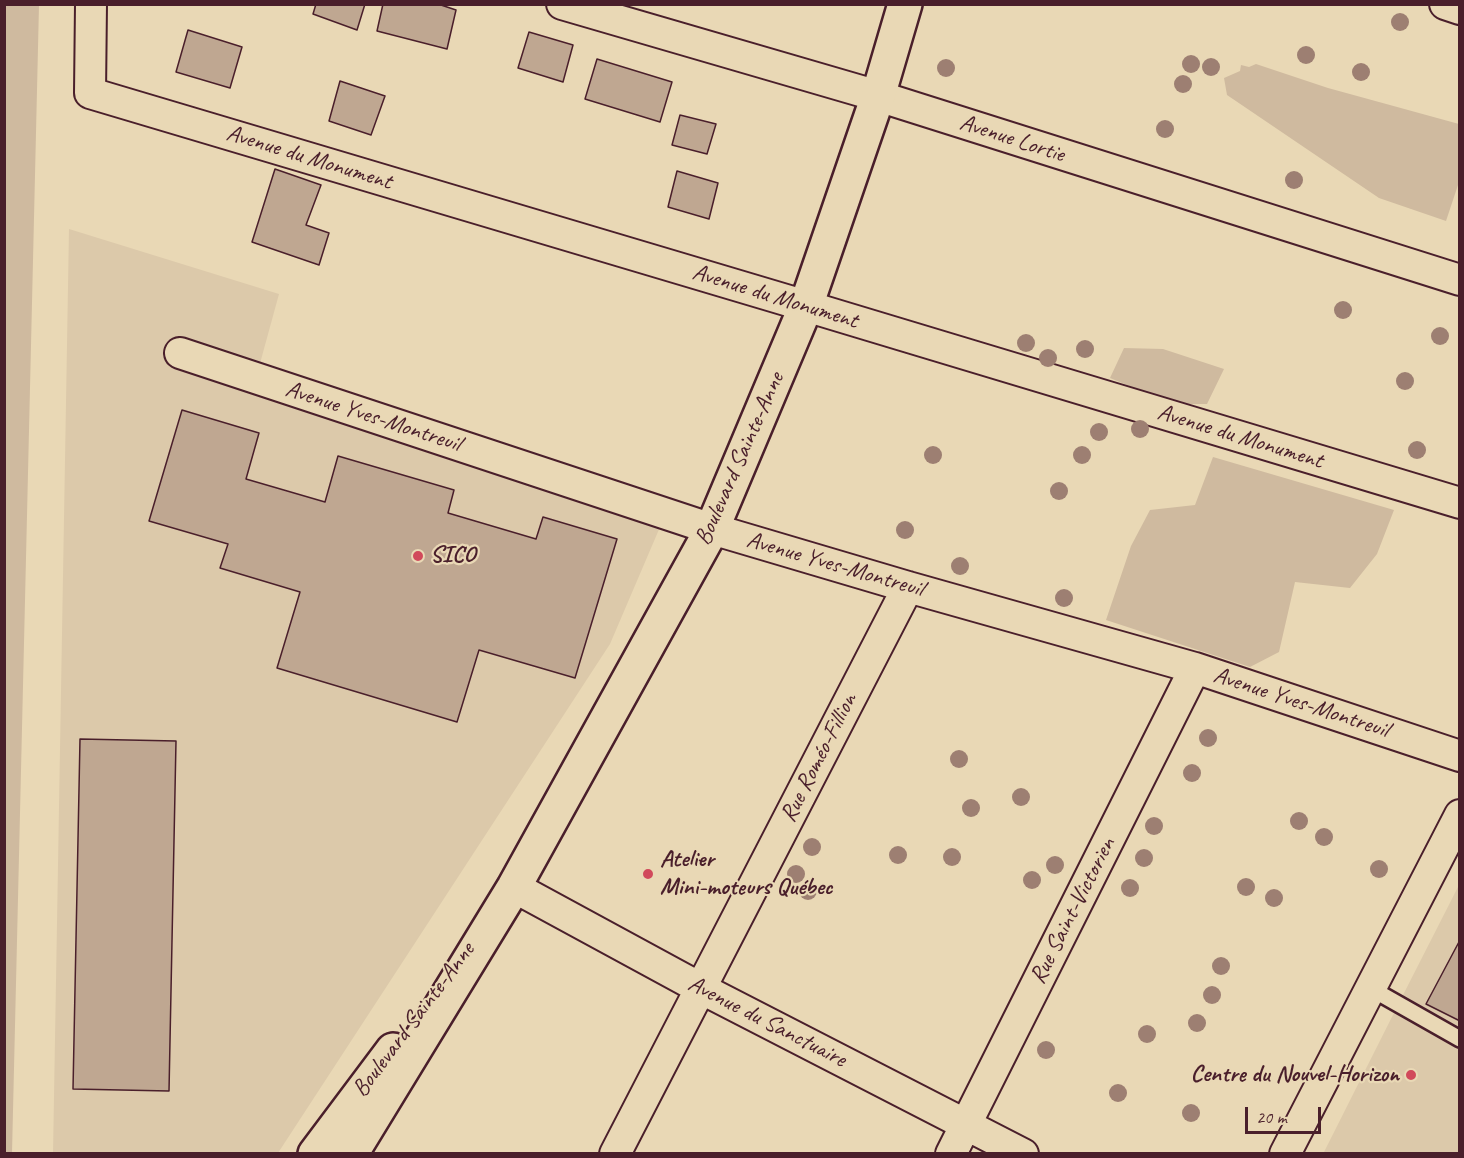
<!DOCTYPE html>
<meta charset="utf-8">
<style>
body{margin:0}
#map{position:relative;width:1464px;height:1158px;overflow:hidden;background:#e9d8b5;font-family:Caveat,sans-serif}
canvas{display:block}
.frame{position:absolute;inset:0;border:6px solid #4a1f2b;pointer-events:none}
.scale{position:absolute;left:1245px;top:1107px;width:76px;height:27px;box-sizing:border-box;border:3px solid #4a1f2b;border-top:0;padding-left:8px;font-size:18px;line-height:21px;white-space:nowrap;color:#4a1f2b;-webkit-text-stroke:4px #e9d8b5;paint-order:stroke}
</style>
<div id="map">
<canvas width="1464" height="1158"></canvas>
<div class="frame"></div>
<div class="scale">20 m</div>
</div>
<script>
const ctx = document.querySelector('canvas').getContext('2d');
ctx.lineJoin = 'round';
function paint(path, color) { ctx.fillStyle = color; ctx.fill(path, 'evenodd'); }
const shape = rows => new Path2D(rows.map(r => 'M' + r).join(''));
function stroke(path, color, width, dash) { ctx.strokeStyle = color; ctx.lineWidth = width; ctx.lineCap = dash ? 'butt' : 'round'; ctx.setLineDash(dash || []); ctx.stroke(path); }
function write(font, color, halo, rows, align = 'center') {
  ctx.font = font + ' Caveat,sans-serif'; ctx.lineWidth = 4.5; ctx.setLineDash([]); ctx.textBaseline = 'middle'; ctx.strokeStyle = halo; ctx.fillStyle = color; for (const [text, x, y, turn = 0] of rows) {
    ctx.save(); ctx.translate(x, y); ctx.rotate((+turn || 0) * Math.PI / 180); ctx.textAlign = isNaN(turn) ? turn : align; if (halo) ctx.strokeText(text, 0, 0); ctx.fillText(text, 0, 0); ctx.restore();
  }
}
paint(shape([
 [69,229,279,294,253,389,666,513,610,644,278,1153,53,1154],
 [1459,885,1459,1153,1323,1154,1402,997]
]), '#dcc9aa');
paint(shape([
 [39,5,12,1153,5,1154,4,5],
 [1256,64,1328,88,1459,124,1459,182,1446,221,1379,198,1227,95,1224,78,1240,71,1241,65,1249,67],
 [1124,348,1163,349,1224,369,1207,404,1173,404,1110,378],
 [1213,457,1394,510,1377,554,1350,588,1295,582,1279,652,1250,667,1106,620,1131,546,1150,510,1195,505]
]), '#cfba9f');
const building = shape([
 [316,4,365,4,357,30,313,14,316,4],
 [383,4,438,4,456,10,447,49,377,31,383,4],
 [188,30,242,47,230,88,176,72,188,30],
 [529,32,573,45,563,82,518,68,529,32],
 [597,59,672,82,660,122,585,99,597,59],
 [340,81,385,96,371,135,329,121,340,81],
 [680,115,716,124,707,154,672,145,680,115],
 [275,169,321,185,306,225,329,233,319,265,252,242,275,169],
 [677,171,718,183,709,219,668,207,677,171],
 [182,410,259,433,246,479,325,502,338,456,454,490,448,513,536,539,543,517,617,539,575,678,479,650,457,722,277,668,300,592,220,568,228,544,149,521,182,410],
 [80,739,176,741,169,1091,73,1089,80,739],
 [1460,940,1460,1021,1426,1004,1460,940]
]);
paint(building, '#bfa791');
stroke(building, '#4a1f2b', 1.5);
const service = shape([
 [1370,988,1460,1039]
]);
const minor = shape([
 [91,4,90,93,806,306,1460,503],
 [562,4,878,96,1460,280],
 [1445,4,1460,9],
 [180,353,712,529,908,587,1195,668,1460,756],
 [514,887,700,988,1023,1154],
 [615,1154,908,587],
 [951,1154,1195,668],
 [1285,1154,1460,815]
]);
const primary = shape([
 [315,1154,393,1050],
 [351,1154,514,887,712,529,806,306,878,96,905,4]
]);
stroke(service, '#4a1f2b', 20);
stroke(minor, '#4a1f2b', 34);
stroke(primary, '#4a1f2b', 38);
stroke(service, '#e9d8b5', 15);
stroke(minor, '#e9d8b5', 30);
stroke(primary, '#e9d8b5', 33);
ctx.fillStyle = '#9d7f72';
for (const [x, y] of [
 [1400,22],
 [1306,55],
 [1191,64],
 [1211,67],
 [946,68],
 [1361,72],
 [1183,84],
 [1165,129],
 [1294,180],
 [1343,310],
 [1440,336],
 [1026,343],
 [1085,349],
 [1048,358],
 [1405,381],
 [1140,429],
 [1099,432],
 [1417,450],
 [933,455],
 [1082,455],
 [1059,491],
 [905,530],
 [960,566],
 [1064,598],
 [1208,738],
 [959,759],
 [1192,773],
 [1021,797],
 [971,808],
 [1299,821],
 [1154,826],
 [1324,837],
 [812,847],
 [898,855],
 [952,857],
 [1144,858],
 [1055,865],
 [1379,869],
 [796,874],
 [1032,880],
 [1246,887],
 [1130,888],
 [808,891],
 [1274,898],
 [1221,966],
 [1212,995],
 [1197,1023],
 [1147,1034],
 [1046,1050],
 [1118,1093],
 [1191,1113]
]) { ctx.beginPath(); ctx.arc(x, y, 9, 0, 2 * Math.PI); ctx.fill(); }
for (const [x, y, r, color] of [
 [418,556,6,"#d1495b"],
 [648,874,6,"#d1495b"],
 [1411,1075,6,"#d1495b"]
]) { const dot = new Path2D(); dot.arc(x, y, r, 0, 2 * Math.PI); ctx.fillStyle = color; ctx.fill(dot); stroke(dot, '#e9d8b5', 2); }
write('24px', '#4a1f2b', '#e9d8b5', [
 ["Avenue Lortie",1012,139,18],
 ["Avenue du Monument",309,158,17],
 ["Avenue du Monument",775,297,17],
 ["Avenue Yves-Montreuil",373,417,18],
 ["Avenue du Monument",1240,437,17],
 ["Boulevard Sainte-Anne",740,459,-66],
 ["Avenue Yves-Montreuil",835,565,16],
 ["Avenue Yves-Montreuil",1301,703,18],
 ["Rue Roméo-Fillion",819,758,-63],
 ["Rue Saint-Victorien",1073,911,-63],
 ["Boulevard Sainte-Anne",414,1020,-53],
 ["Avenue du Sanctuaire",767,1022,27]
]);
write('bold 24px', '#4a1f2b', '#e9d8b5', [
 ["SICO",430,556],
 ["Atelier",660,860],
 ["Mini-moteurs Québec",660,888],
 ["Centre du Nouvel-Horizon",1399,1075,"right"]
], 'left');
</script>
